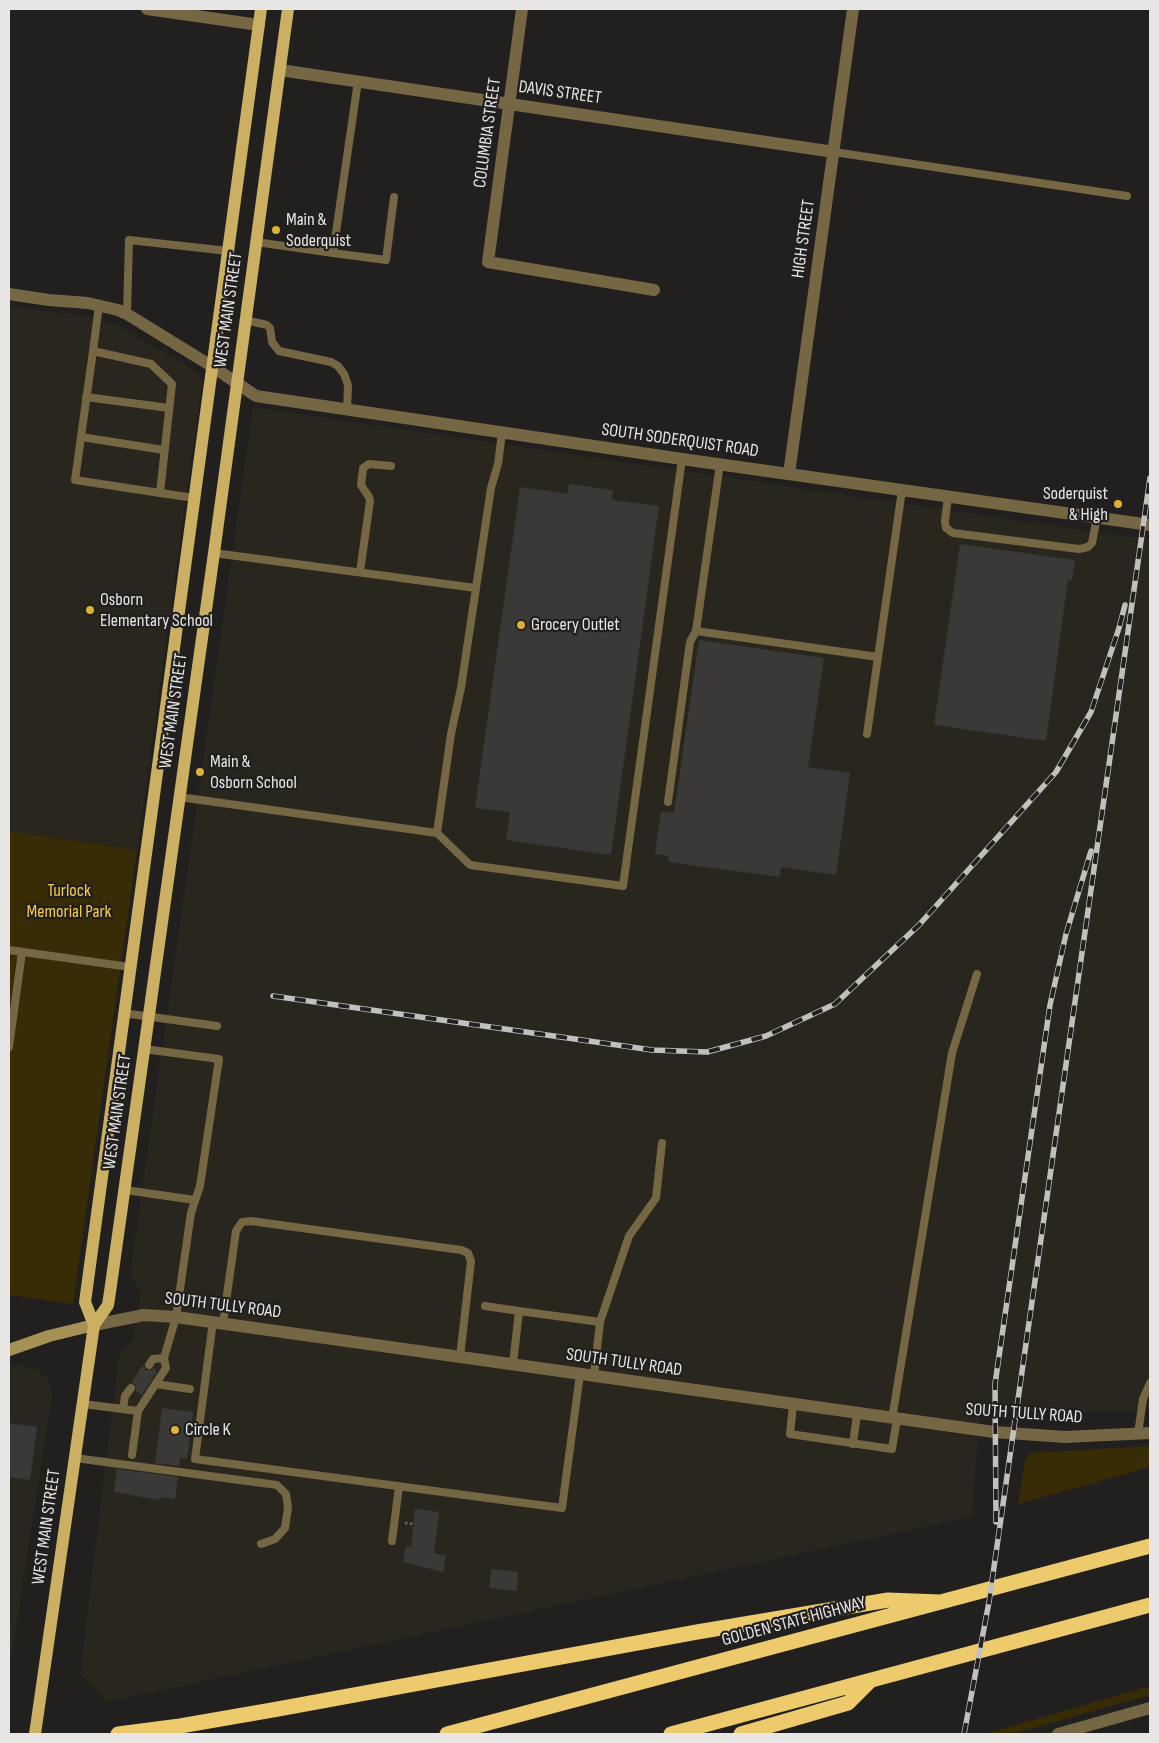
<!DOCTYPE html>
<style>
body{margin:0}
#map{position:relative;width:1159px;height:1743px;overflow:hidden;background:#21201e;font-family:"Sofia Sans Condensed",sans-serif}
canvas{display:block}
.frame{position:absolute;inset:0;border:10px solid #e7e6e5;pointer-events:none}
</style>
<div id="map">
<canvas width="1159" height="1743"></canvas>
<div class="frame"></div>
</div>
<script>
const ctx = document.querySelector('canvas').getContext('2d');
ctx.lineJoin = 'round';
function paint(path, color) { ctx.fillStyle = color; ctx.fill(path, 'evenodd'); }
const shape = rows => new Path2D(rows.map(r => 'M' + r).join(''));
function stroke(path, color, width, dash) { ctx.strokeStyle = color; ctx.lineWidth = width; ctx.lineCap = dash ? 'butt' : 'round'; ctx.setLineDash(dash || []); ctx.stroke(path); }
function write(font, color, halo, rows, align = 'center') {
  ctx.font = font + ' "Sofia Sans Condensed",sans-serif'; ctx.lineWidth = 4.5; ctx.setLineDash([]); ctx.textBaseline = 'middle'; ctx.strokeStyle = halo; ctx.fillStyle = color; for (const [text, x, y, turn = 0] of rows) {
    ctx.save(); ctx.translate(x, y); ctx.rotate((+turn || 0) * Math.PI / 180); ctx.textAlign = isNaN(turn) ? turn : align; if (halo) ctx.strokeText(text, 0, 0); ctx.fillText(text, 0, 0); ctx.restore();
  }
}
paint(shape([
 [9,306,86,316,118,326,194,370,199,374,202,383,137,850,9,831],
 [253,407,1150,540,1150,1408,1118,1412,980,1411,972,1517,106,1702,80,1674,119,1354,133,1339,141,1292,130,1275],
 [20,1365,37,1369,49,1380,52,1396,9,1672,9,1367]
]), '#29261e');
paint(shape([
 [9,831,137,850,73,1304,9,1295],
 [1150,1446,1150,1467,1018,1504,1025,1460,1031,1453],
 [1150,1686,1150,1695,1012,1734,985,1734]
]), '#382c07');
paint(shape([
 [569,484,613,490,612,500,659,506,611,855,506,840,510,812,475,808,520,487,568,494],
 [960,544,1075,560,1072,580,1068,579,1046,741,934,725],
 [699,640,824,658,808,767,850,773,836,875,781,867,780,877,668,862,669,856,655,854,661,811,674,813],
 [143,1365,146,1370,151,1370,154,1368,157,1371,142,1395,136,1391,136,1385,132,1382],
 [162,1408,193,1412,187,1459,180,1458,179,1466,155,1463],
 [9,1423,37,1427,30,1480,9,1477],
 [117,1469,178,1477,175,1499,160,1497,159,1500,114,1492],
 [415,1509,439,1512,434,1553,446,1556,443,1572,403,1562,406,1546,411,1547],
 [491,1569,518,1572,517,1591,489,1588]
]), '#3a3937');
stroke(shape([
 [405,1523,414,1524]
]), '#6b6a69', 2.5, [2.5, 2.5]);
stroke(shape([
 [834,152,1127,196],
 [256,242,333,253,358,81],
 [333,253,386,260,394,197],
 [127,314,129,240,228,251],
 [245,320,267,325,270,328,272,342,279,351,331,362,338,366,344,374,348,385,347,410],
 [93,351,151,364,172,384,160,493,75,480,93,351,99,305],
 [86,397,169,408],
 [81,437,164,450],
 [720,464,696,631,878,657],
 [160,493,195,498],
 [948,496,945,521,946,528,953,533,1079,549,1088,547,1092,543,1097,517],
 [214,553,476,588],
 [360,572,370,501,369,497,361,485,363,468,369,464,391,466],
 [867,734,902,490],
 [179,797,437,833,451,734,461,688,491,488,498,464,502,433],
 [668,802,690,642,696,631],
 [437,833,470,865,623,886,682,459],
 [9,950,130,967],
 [123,1013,217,1026],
 [9,1047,22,952],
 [125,1190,195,1200],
 [485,1306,519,1311,513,1364],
 [519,1311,600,1322,594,1376],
 [213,1321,195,1459,562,1508,580,1374],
 [600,1322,629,1236,656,1198,662,1143],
 [223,1323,236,1231,242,1222,251,1221,461,1250,468,1253,471,1261,460,1357],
 [149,1365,153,1359,164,1358],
 [156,1384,190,1389],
 [83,1404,138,1411,132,1455],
 [793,1405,790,1434,892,1449,897,1419],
 [123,1409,125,1396,131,1388],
 [138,1411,166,1368,164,1358,176,1317,191,1213,200,1186,219,1059,144,1049],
 [892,1419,952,1053,977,974],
 [1138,1434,1143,1399,1150,1383],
 [853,1444,857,1414],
 [75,1458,277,1485,286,1494,288,1507,285,1528,275,1539,261,1544],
 [392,1541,399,1486]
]), '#756744', 8);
stroke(shape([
 [147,9,259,25],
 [522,9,488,262,654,290],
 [280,70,834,152],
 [9,294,49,300,88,303,118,310,127,314,213,367,256,396,682,459,1150,525],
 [789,474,853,9],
 [94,1325,144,1315,176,1317,994,1432,1065,1437,1150,1433],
 [1058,1734,1150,1708]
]), '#756744', 12);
stroke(shape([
 [9,1350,49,1336,94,1325]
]), '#a59055', 12);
stroke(shape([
 [94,1325,85,1302,261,9],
 [35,1734,94,1325,108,1305,110,1292,214,553,288,9]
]), '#cbaf62', 12);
stroke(shape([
 [118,1734,180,1726,278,1709,697,1632,888,1600,940,1602],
 [447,1734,1150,1546],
 [671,1734,1150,1605],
 [741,1734,848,1703,869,1682]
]), '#edcb6d', 15);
const rail = shape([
 [273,996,652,1050,707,1052,766,1036,835,1004,919,925,1056,772,1091,712,1119,628,1125,605],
 [996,1522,995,1384,1050,1005,1066,934,1091,851],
 [964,1734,989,1602,1150,478]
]);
stroke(rail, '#c1c0bf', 5.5);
stroke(rail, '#21201e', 4, [11]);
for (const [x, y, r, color] of [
 [276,230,5,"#dbb233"],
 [1118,504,5,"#dbb233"],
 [90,610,5,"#dbb233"],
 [521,625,5,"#dbb233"],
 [200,772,5,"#dbb233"],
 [175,1430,5,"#dbb233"]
]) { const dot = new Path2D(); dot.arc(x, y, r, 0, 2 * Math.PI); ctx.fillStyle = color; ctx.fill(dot); stroke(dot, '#21201e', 2); }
write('18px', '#e7e6e5', '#21201e', [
 ["DAVIS STREET",560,93,8],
 ["COLUMBIA STREET",488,133,-82],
 ["HIGH STREET",804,239,-82],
 ["WEST MAIN STREET",229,310,-82],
 ["SOUTH SODERQUIST ROAD",680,441,8],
 ["WEST MAIN STREET",174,711,-82],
 ["WEST MAIN STREET",118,1112,-82],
 ["SOUTH TULLY ROAD",223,1306,7],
 ["SOUTH TULLY ROAD",624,1363,8],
 ["SOUTH TULLY ROAD",1024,1414,4],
 ["WEST MAIN STREET",47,1527,-82],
 ["GOLDEN STATE HIGHWAY",794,1622,-15]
]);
write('18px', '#e7e6e5', '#21201e', [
 ["Main &",286,220],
 ["Soderquist",286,241],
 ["Soderquist",1108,494,"right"],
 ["& High",1108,515,"right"],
 ["Osborn",100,600],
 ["Elementary School",100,621],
 ["Grocery Outlet",531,625],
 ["Main &",210,762],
 ["Osborn School",210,783],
 ["Circle K",185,1430]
], 'left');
write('18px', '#f7cb49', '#21201e', [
 ["Turlock",69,891],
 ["Memorial Park",69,912]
]);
</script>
